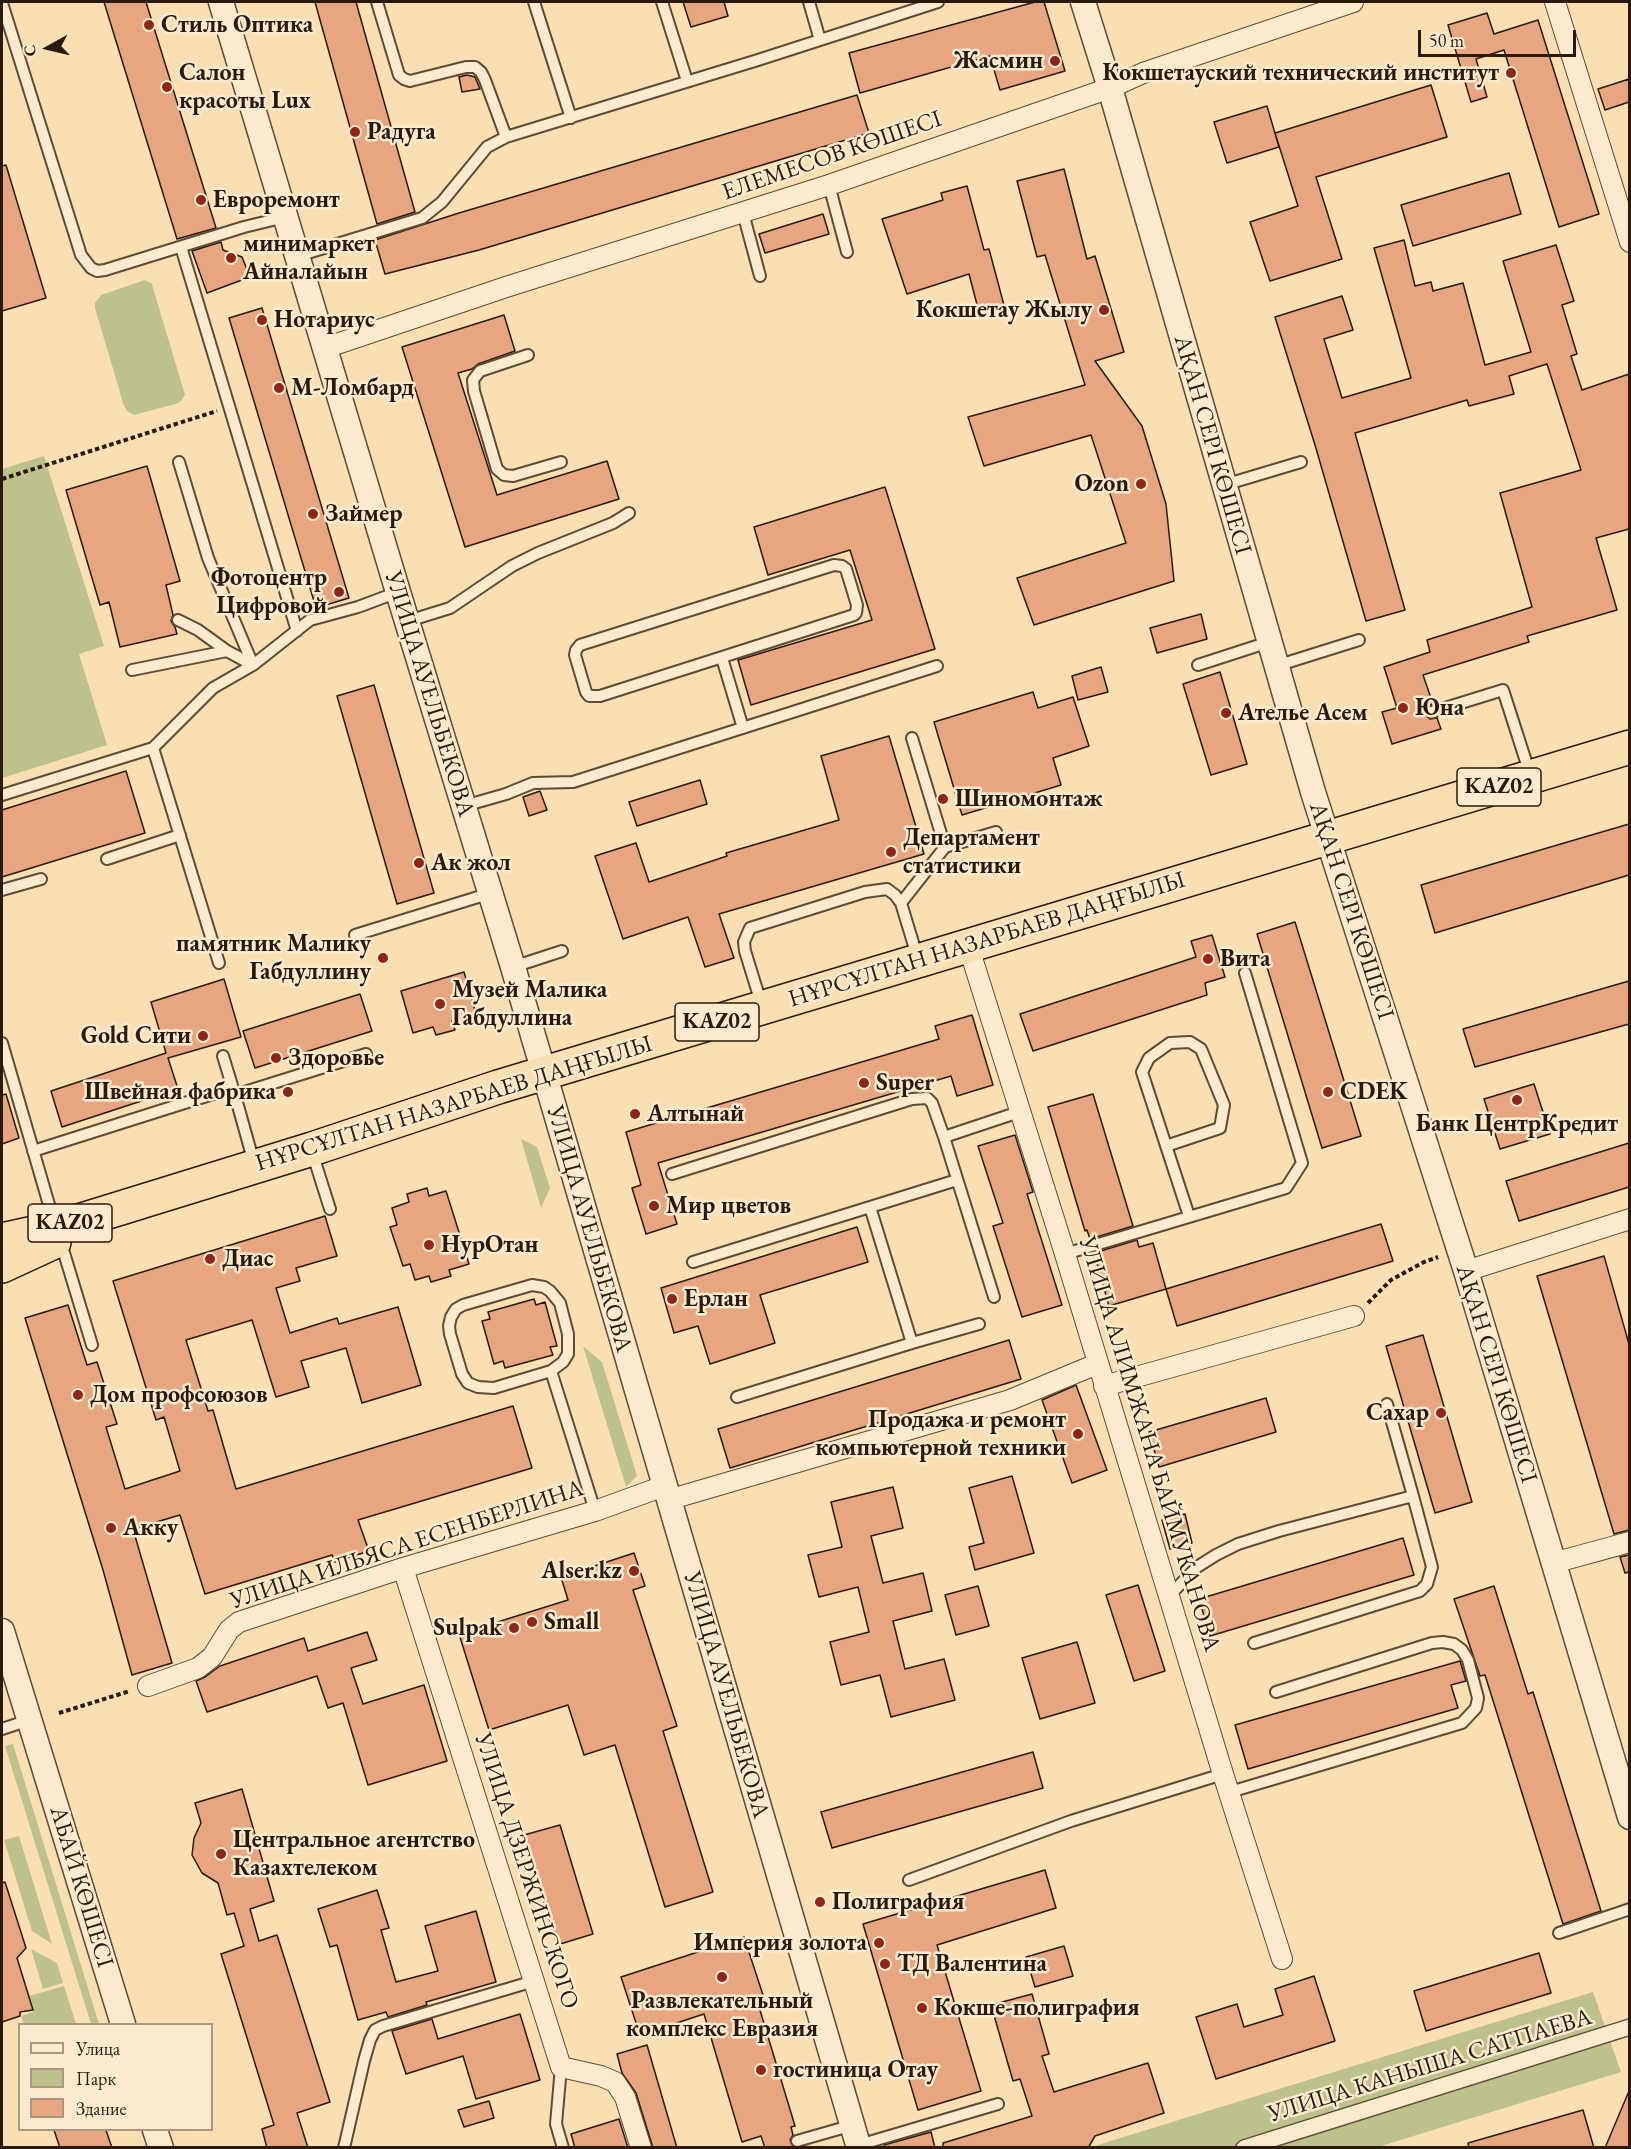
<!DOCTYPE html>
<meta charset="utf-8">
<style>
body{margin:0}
#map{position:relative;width:1631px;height:2149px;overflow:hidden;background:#fadfb3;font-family:"EB Garamond",serif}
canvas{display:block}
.frame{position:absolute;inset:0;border:3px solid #291a0d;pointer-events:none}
.legend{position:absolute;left:18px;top:2023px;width:195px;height:108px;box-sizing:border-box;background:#fceace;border:2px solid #a89781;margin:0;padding:8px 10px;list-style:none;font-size:18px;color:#291a0d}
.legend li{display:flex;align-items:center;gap:12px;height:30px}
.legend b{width:30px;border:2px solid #a89781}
.north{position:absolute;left:18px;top:18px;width:60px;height:60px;-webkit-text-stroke:4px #fceace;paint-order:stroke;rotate:262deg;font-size:16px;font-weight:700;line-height:24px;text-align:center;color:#291a0d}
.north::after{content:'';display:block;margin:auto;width:21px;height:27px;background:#291a0d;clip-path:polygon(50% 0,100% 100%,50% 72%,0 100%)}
.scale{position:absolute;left:1418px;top:30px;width:158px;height:27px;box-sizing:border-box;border:3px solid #291a0d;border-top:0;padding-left:8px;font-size:18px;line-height:21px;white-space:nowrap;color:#291a0d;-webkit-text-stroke:4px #fceace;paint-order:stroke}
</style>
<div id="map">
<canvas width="1631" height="2149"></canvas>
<div class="frame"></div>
<ul class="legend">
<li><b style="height:8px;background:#fceace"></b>Улица</li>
<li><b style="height:16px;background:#bdc28d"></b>Парк</li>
<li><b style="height:16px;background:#e7a680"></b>Здание</li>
</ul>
<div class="north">С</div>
<div class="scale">50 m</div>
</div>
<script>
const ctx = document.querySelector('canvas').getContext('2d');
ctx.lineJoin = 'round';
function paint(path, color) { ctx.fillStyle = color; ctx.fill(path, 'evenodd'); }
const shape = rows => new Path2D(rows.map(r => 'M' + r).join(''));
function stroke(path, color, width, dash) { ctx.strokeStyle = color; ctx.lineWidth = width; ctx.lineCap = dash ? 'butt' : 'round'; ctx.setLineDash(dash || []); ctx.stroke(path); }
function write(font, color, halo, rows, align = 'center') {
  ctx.font = font + ' "EB Garamond",serif'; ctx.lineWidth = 5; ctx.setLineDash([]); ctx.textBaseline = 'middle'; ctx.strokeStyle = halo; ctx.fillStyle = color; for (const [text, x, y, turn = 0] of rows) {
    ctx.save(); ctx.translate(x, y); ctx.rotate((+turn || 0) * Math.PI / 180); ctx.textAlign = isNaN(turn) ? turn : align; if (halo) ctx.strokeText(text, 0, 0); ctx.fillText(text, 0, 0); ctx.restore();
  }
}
paint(shape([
 [145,280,152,284,153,288,185,395,180,402,175,404,134,415,127,411,124,406,95,308,95,303,101,295],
 [44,456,104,646,79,654,107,745,2,778,2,469],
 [521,1139,537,1147,550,1188,541,1208],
 [583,1346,602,1362,637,1476,626,1487],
 [13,1744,99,2024,91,2024,5,1746],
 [19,1836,52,1944,32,1931,4,1840],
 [31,1949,57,1963,63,1983,43,1989],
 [64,1986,76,2024,24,2024,21,2016,33,2012,29,1996],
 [1593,1992,1621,2072,1378,2147,1088,2148]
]), '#bdc28d');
const building = shape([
 [104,2,146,2,216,228,177,239,104,2],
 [315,2,356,2,415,212,377,224,315,2],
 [683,2,724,2,728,16,691,27,683,2],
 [1035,2,1044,2,1065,71,1000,90,990,56,860,93,849,53,1035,2],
 [1487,13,1494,34,1538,20,1599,214,1559,227,1504,50,1476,59,1487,97,1471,102,1448,25,1487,13],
 [467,75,475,77,480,89,462,92,459,77,467,75],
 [1629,79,1629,102,1605,110,1598,89,1629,79],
 [1431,85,1447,137,1316,177,1342,259,1270,281,1250,222,1298,206,1275,133,1431,85],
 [857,95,869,133,479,250,385,274,375,240,459,213,857,95],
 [1267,106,1279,147,1227,163,1214,122,1267,106],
 [6,165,46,298,2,311,2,166,6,165],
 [1064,169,1087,259,1095,256,1124,352,1095,361,1142,426,1166,504,1174,581,1034,625,1017,578,1126,543,1091,435,984,466,968,417,1085,385,1045,255,1037,257,1017,181,1064,169],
 [1509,173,1521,214,1413,246,1401,205,1509,173],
 [967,186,984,250,989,249,1005,309,980,316,969,274,907,294,882,219,943,200,941,193,967,186],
 [823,214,829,234,765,253,759,234,823,214],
 [1404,240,1415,286,1431,282,1433,291,1463,283,1485,365,1531,352,1503,261,1556,245,1574,301,1562,305,1577,354,1571,356,1582,390,1629,374,1629,529,1596,538,1617,610,1527,636,1529,642,1423,675,1433,704,1426,707,1425,715,1430,719,1437,718,1441,729,1392,744,1382,712,1397,708,1384,667,1430,652,1427,640,1532,607,1500,493,1581,470,1547,364,1509,376,1514,394,1469,406,1467,400,1355,433,1405,610,1366,621,1315,445,1275,317,1342,296,1353,330,1324,339,1342,398,1411,378,1374,248,1404,240],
 [221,242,223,250,242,257,250,277,207,293,192,251,221,242],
 [262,308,349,598,316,608,229,318,262,308],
 [504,315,515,351,478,364,472,369,458,373,497,495,607,461,619,499,465,547,402,347,504,315],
 [147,466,180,581,166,585,173,615,171,621,175,627,177,634,120,647,109,602,100,605,66,490,147,466],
 [885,487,935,649,751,705,738,660,872,620,850,550,768,575,754,527,885,487],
 [1201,614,1207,639,1157,653,1150,628,1201,614],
 [1101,667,1108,692,1078,700,1072,676,1101,667],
 [1220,672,1247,764,1211,775,1183,684,1220,672],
 [374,685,434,893,397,904,337,696,374,685],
 [1033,692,1038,708,1073,697,1089,746,1053,758,1061,785,962,815,934,722,1033,692],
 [889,736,924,854,719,914,734,958,705,967,688,917,623,939,595,856,636,843,649,882,727,856,726,853,839,820,821,756,889,736],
 [126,771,145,833,2,877,2,810,126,771],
 [700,780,707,804,637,826,629,802,700,780],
 [540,791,547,810,529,816,523,797,540,791],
 [1629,824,1629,875,1435,933,1421,885,1629,824],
 [1295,922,1361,1136,1322,1148,1257,934,1295,922],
 [1212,935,1225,977,1205,983,1207,995,1033,1051,1020,1014,1196,957,1191,941,1212,935],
 [464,972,476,1014,452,1021,455,1030,436,1035,433,1027,413,1033,401,991,464,972],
 [224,979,241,1037,168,1058,178,1089,62,1127,51,1091,166,1053,151,1002,224,979],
 [1629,981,1629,1024,1475,1067,1463,1029,1629,981],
 [360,994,372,1031,255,1068,243,1031,360,994],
 [972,1015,993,1085,957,1096,951,1076,658,1163,677,1224,646,1234,632,1188,641,1185,626,1132,939,1039,935,1026,972,1015],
 [1534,1084,1550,1134,1500,1149,1484,1099,1534,1084],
 [6,1094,19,1138,2,1144,2,1095,6,1094],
 [1093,1094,1133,1226,1090,1239,1087,1230,1085,1231,1048,1107,1093,1094],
 [1015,1135,1033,1192,1027,1194,1062,1305,1022,1317,993,1226,1003,1223,978,1146,1015,1135],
 [1629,1143,1629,1187,1519,1221,1506,1181,1629,1143],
 [427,1188,429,1196,446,1191,469,1264,449,1270,451,1276,431,1282,429,1276,415,1280,410,1264,403,1266,390,1227,397,1225,392,1208,409,1202,407,1194,427,1188],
 [325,1216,337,1256,296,1268,300,1281,276,1288,290,1333,337,1318,339,1324,398,1307,421,1385,362,1403,346,1348,301,1361,309,1387,276,1397,252,1320,186,1340,208,1411,213,1410,236,1489,513,1406,532,1468,358,1520,369,1551,335,1562,332,1555,205,1594,180,1515,133,1529,172,1663,132,1675,103,1570,25,1318,68,1305,87,1365,97,1362,117,1424,106,1427,125,1489,180,1471,164,1417,156,1420,113,1281,325,1216],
 [1381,1224,1393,1261,1177,1326,1166,1289,1381,1224],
 [857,1227,868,1262,760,1295,775,1343,710,1364,698,1326,674,1333,661,1288,857,1227],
 [1137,1240,1139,1247,1153,1243,1166,1289,1109,1306,1094,1253,1137,1240],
 [1604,1256,1629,1344,1629,1530,1614,1534,1537,1276,1604,1256],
 [534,1299,536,1305,545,1302,557,1346,550,1347,553,1355,505,1368,503,1361,494,1364,482,1321,490,1319,488,1312,534,1299],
 [1423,1335,1472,1502,1435,1513,1386,1346,1423,1335],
 [1009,1340,1021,1379,730,1468,718,1429,1009,1340],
 [1076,1385,1107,1470,1072,1483,1042,1400,1076,1385],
 [1266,1398,1276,1432,1159,1467,1149,1432,1266,1398],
 [1012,1476,1034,1553,975,1570,969,1547,984,1543,969,1488,1012,1476],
 [893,1487,903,1528,871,1536,883,1583,923,1573,932,1611,893,1621,905,1669,944,1659,955,1700,891,1717,880,1675,841,1685,830,1642,869,1632,858,1587,819,1597,808,1555,842,1547,831,1502,893,1487],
 [1185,1514,1192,1543,1170,1549,1162,1520,1185,1514],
 [1403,1538,1414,1575,1210,1636,1199,1599,1403,1538],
 [634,1553,645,1586,633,1590,677,1726,663,1731,713,1892,665,1907,615,1745,584,1755,568,1705,489,1730,459,1634,568,1600,561,1577,634,1553],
 [1629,1555,1629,1572,1625,1573,1620,1557,1629,1555],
 [1138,1585,1165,1671,1134,1681,1106,1595,1138,1585],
 [978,1586,989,1626,956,1635,945,1595,978,1586],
 [1494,1586,1528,1694,1533,1692,1601,1911,1563,1924,1485,1675,1480,1676,1454,1599,1494,1586],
 [367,1632,377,1660,351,1668,363,1704,424,1685,447,1761,368,1785,343,1703,328,1708,317,1676,207,1712,196,1681,205,1677,220,1666,304,1638,308,1651,367,1632],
 [1077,1642,1095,1703,1040,1719,1022,1658,1077,1642],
 [1460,1661,1466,1681,1451,1685,1458,1708,1248,1769,1235,1725,1460,1661],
 [1033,1752,1043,1788,832,1848,821,1812,1033,1752],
 [242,1789,274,1901,250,1909,259,1941,277,1935,330,2102,297,2113,308,2148,267,2148,262,2129,274,2125,221,1954,244,1946,234,1913,227,1915,218,1883,202,1873,192,1855,194,1838,201,1823,195,1803,242,1789],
 [560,1825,593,1934,557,1945,524,1835,560,1825],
 [1045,1870,1056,1908,937,1945,981,2091,918,2110,863,1924,1045,1870],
 [5,1882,26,1948,17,1958,33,2010,20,2012,20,2016,2,2022,2,1883,5,1882],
 [377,1890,389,1928,381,1930,396,1982,438,1971,425,1926,476,1911,496,1982,426,2002,427,2005,388,2017,386,2012,358,2020,337,1945,330,1947,318,1909,377,1890],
 [744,1937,763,1995,756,1997,795,2126,791,2127,793,2135,790,2140,794,2148,765,2148,761,2136,742,2142,704,2014,640,2035,621,1977,744,1937],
 [1064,1946,1073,1976,1035,1987,1026,1957,1064,1946],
 [1539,1953,1551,1993,1426,2031,1414,1991,1539,1953],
 [1314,1976,1335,2041,1216,2079,1196,2017,1237,2004,1244,2027,1283,2015,1275,1989,1314,1976],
 [1032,1994,1049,2054,1042,2056,1054,2092,1148,2063,1164,2113,1095,2136,1088,2148,943,2148,943,2143,1032,2116,1020,2079,1013,2081,991,2005,1032,1994],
 [520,2014,540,2080,476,2099,463,2056,406,2074,392,2031,432,2019,438,2039,520,2014],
 [647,2045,677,2148,653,2148,636,2093,622,2073,617,2054,647,2045],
 [1629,2091,1629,2148,1605,2148,1629,2091],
 [489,2101,494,2118,464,2127,458,2110,489,2101],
 [1583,2110,1594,2148,1469,2148,1468,2143,1583,2110],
 [619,2119,628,2148,575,2148,571,2134,619,2119],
 [54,2130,106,2130,112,2148,60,2148,54,2130],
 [931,2132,935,2148,885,2148,884,2145,931,2132]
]);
paint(building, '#e7a680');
stroke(building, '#291a0d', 1.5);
const service = shape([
 [377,2,399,75,404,79,410,81,466,67,475,67,481,72,485,80,506,137],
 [534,2,571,118],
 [662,2,687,81],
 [809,2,820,40],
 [2,3,81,255,91,268,97,271,105,270,244,227,285,217],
 [829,185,847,252],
 [743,213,760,276],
 [181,247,297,631],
 [298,256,422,218,442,202,487,147,506,137,758,60,938,2],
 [528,355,480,371,473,380,474,391,497,469,504,475,513,476,561,462],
 [1224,485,1301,462],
 [834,565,842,566,846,569,857,605,856,613,854,615,600,696,589,696,586,692,575,655,576,650,580,645,834,565],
 [178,620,198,630,227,651],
 [408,621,450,608,512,566,538,553,613,523,629,513],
 [722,658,743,728],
 [1198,665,1269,642],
 [1276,666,1359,640],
 [132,670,227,651,253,665,208,558,179,462],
 [1432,712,1503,690,1530,774],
 [912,738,945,847],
 [2,795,153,748],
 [464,806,506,794,533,783,573,782,937,666],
 [107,859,180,835],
 [2,890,41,879],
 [901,903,945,847,996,832],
 [355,935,491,893],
 [219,963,153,748,213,688,253,665,310,620,358,607,398,592],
 [513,967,562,951],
 [762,1006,745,951,744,942,750,928,865,892,887,889,895,895,901,903,918,959],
 [2,1043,52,1215],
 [223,1056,234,1092],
 [944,1137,994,1297],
 [1166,1146,1220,1128,1224,1105,1201,1049,1190,1042,1170,1043,1149,1058,1142,1072,1189,1216],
 [33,1151,232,1088],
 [312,1152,330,1209],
 [254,1163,235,1095,366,1054],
 [672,1174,912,1099,927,1098,932,1103,944,1137,1019,1112],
 [61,1243,92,1345],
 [1065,1254,1286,1188,1302,1163,1245,973],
 [693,1262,957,1180],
 [532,1285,544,1287,550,1291,560,1303,568,1334,568,1354,563,1362,551,1371,494,1388,478,1387,468,1383,462,1374,450,1334,449,1326,451,1317,456,1309,463,1305,532,1285],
 [912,1343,979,1324],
 [551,1371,595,1511],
 [737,1397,912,1343,870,1207],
 [1387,1404,1413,1496],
 [1169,1596,1197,1567,1216,1555,1238,1544,1279,1531,1413,1496,1432,1567,1427,1584,1420,1591,1254,1643],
 [2,1729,29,1720],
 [1230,1792,1462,1723,1476,1708,1478,1698,1468,1660,1462,1650,1454,1644,1443,1642,1432,1643,1276,1692],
 [909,1880,1071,1821,1223,1774],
 [1559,1933,1630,1909],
 [561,2067,556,2124,563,2148],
 [797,2141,853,2125],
 [859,2145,998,2104],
 [344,2148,364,2061,370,2040,375,2030,383,2026,534,1981]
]);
const pedestrian = shape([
 [1244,2148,1630,2027]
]);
const minor = shape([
 [1555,2,1630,242],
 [325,348,506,287,829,185,1110,88,1143,73,1353,2],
 [968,945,1065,1254,1223,1774,1282,1959],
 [1466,1271,1630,1219],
 [1104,1386,1354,1316],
 [668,1500,1010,1400,1097,1364],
 [1553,1563,1630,1542],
 [403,1568,561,2067,601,2076,615,2082,625,2097,641,2148],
 [148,1686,198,1668,212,1657,229,1630,239,1622,403,1568,595,1511,664,1486]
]);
const tertiary = shape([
 [221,2,398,592,513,967,859,2148],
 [1083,2,1110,88,1313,792,1466,1271,1630,1817],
 [2,1631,123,2024],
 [155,2130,161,2148]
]);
const trunk = shape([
 [2,1240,56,1228,137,1203,312,1149,498,1087,1630,747],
 [2,1266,54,1242]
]);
stroke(service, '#5d4b36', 14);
stroke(pedestrian, '#5d4b36', 18);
stroke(minor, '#5d4b36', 22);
stroke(tertiary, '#5d4b36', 27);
stroke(trunk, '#291a0d', 36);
stroke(shape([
 [2,479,217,411],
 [1368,1303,1391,1280,1424,1262,1438,1257],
 [59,1713,130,1691]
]), '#291a0d', 4, [4.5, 3]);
stroke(service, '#fceace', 10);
stroke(pedestrian, '#fceace', 15);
stroke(minor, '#fceace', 20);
stroke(tertiary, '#fceace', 24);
stroke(trunk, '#fadfb3', 33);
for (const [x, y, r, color] of [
 [149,25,6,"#8f2418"],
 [1055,61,6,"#8f2418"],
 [1511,73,6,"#8f2418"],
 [167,87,6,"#8f2418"],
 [355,132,6,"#8f2418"],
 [201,200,6,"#8f2418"],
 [231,258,6,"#8f2418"],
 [1104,310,6,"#8f2418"],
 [262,320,6,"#8f2418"],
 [279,388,6,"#8f2418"],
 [1141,484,6,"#8f2418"],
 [313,514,6,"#8f2418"],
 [339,592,6,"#8f2418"],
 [1403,708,6,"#8f2418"],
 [1226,713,6,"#8f2418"],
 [943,799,6,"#8f2418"],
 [891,852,6,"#8f2418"],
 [419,863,6,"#8f2418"],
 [383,958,6,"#8f2418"],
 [1208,959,6,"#8f2418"],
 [440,1004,6,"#8f2418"],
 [203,1036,6,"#8f2418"],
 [276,1058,6,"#8f2418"],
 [864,1083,6,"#8f2418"],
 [288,1092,6,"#8f2418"],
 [1328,1092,6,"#8f2418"],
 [1517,1100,6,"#8f2418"],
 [635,1114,6,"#8f2418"],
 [654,1206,6,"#8f2418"],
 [429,1245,6,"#8f2418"],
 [210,1259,6,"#8f2418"],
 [672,1299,6,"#8f2418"],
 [78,1395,6,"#8f2418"],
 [1441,1413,6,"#8f2418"],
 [1078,1434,6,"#8f2418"],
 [111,1528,6,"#8f2418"],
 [634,1571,6,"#8f2418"],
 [532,1622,6,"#8f2418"],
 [514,1628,6,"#8f2418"],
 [221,1854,6,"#8f2418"],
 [820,1902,6,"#8f2418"],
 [879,1943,6,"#8f2418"],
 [885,1964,6,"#8f2418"],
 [722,1977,6,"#8f2418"],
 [922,2008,6,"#8f2418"],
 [761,2070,6,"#8f2418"]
]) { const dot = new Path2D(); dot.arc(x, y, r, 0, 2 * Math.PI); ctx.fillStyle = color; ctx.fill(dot); stroke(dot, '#fceace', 2); }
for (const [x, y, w] of [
 [1499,787,84],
 [717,1022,84],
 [70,1223,84]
]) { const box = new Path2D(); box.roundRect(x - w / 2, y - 19, w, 38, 4.5); ctx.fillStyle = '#fceace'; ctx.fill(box); stroke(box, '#291a0d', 1.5); }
write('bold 22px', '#291a0d', null, [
 ["KАZ02",1499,787],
 ["KАZ02",717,1022],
 ["KАZ02",70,1223]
]);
write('bold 24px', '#291a0d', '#fceace', [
 ["Стиль Оптика",161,25],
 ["Жасмин",1043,61,"right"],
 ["Салон",179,73],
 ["красоты Lux",179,101],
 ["Кокшетауский технический институт",1499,73,"right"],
 ["Радуга",367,132],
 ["Евроремонт",213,200],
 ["минимаркет",243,244],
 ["Айналайын",243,272],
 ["Кокшетау Жылу",1092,310,"right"],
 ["Нотариус",274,320],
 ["М-Ломбард",291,388],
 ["Ozon",1129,484,"right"],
 ["Займер",325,514],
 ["Фотоцентр",327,578,"right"],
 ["Цифровой",327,606,"right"],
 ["Юна",1415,708],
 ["Ателье Асем",1238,713],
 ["Шиномонтаж",955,799],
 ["Департамент",903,838],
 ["статистики",903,866],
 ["Ак жол",431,863],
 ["памятник Малику",371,944,"right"],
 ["Габдуллину",371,972,"right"],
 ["Вита",1220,959],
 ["Музей Малика",452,990],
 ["Габдуллина",452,1018],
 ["Gold Сити",191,1036,"right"],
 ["Здоровье",288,1058],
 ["Super",876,1083],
 ["Швейная фабрика",276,1092,"right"],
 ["CDEK",1340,1092],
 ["Алтынай",647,1114],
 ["Банк ЦентрКредит",1517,1124,"center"],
 ["Мир цветов",666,1206],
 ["НурОтан",441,1245],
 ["Диас",222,1259],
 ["Ерлан",684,1299],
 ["Дом профсоюзов",90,1395],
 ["Сахар",1429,1413,"right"],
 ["Продажа и ремонт",1066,1420,"right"],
 ["компьютерной техники",1066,1448,"right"],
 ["Акку",123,1528],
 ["Alser.kz",622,1571,"right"],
 ["Small",544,1622],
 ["Sulpak",502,1628,"right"],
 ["Центральное агентство",233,1840],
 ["Казахтелеком",233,1868],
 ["Полиграфия",832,1902],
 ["Империя золота",867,1943,"right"],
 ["ТД Валентина",897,1964],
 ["Развлекательный",722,2001,"center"],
 ["комплекс Евразия",722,2029,"center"],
 ["Кокше-полиграфия",934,2008],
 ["гостиница Отау",773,2070]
], 'left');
write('24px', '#291a0d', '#fceace', [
 ["ЕЛЕМЕСОВ КӨШЕСІ",832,156,-19],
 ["АҚАН СЕРІ КӨШЕСІ",1212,445,74],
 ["УЛИЦА АУЕЛЬБЕКОВА",429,694,73],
 ["АҚАН СЕРІ КӨШЕСІ",1351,911,72],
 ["НҰРСҰЛТАН НАЗАРБАЕВ ДАҢҒЫЛЫ",987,940,-17],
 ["НҰРСҰЛТАН НАЗАРБАЕВ ДАҢҒЫЛЫ",454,1104,-17],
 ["УЛИЦА АУЕЛЬБЕКОВА",589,1229,74],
 ["АҚАН СЕРІ КӨШЕСІ",1496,1374,73],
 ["УЛИЦА АЛИМЖАНА БАЙМУКАНОВА",1149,1444,73],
 ["УЛИЦА ИЛЬЯСА ЕСЕНБЕРЛИНА",407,1545,-18],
 ["УЛИЦА АУЕЛЬБЕКОВА",726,1695,74],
 ["УЛИЦА ДЗЕРЖИНСКОГО",526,1871,72],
 ["АБАЙ КӨШЕСІ",81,1887,73],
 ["УЛИЦА КАНЫША САТПАЕВА",1430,2066,-17]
]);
</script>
